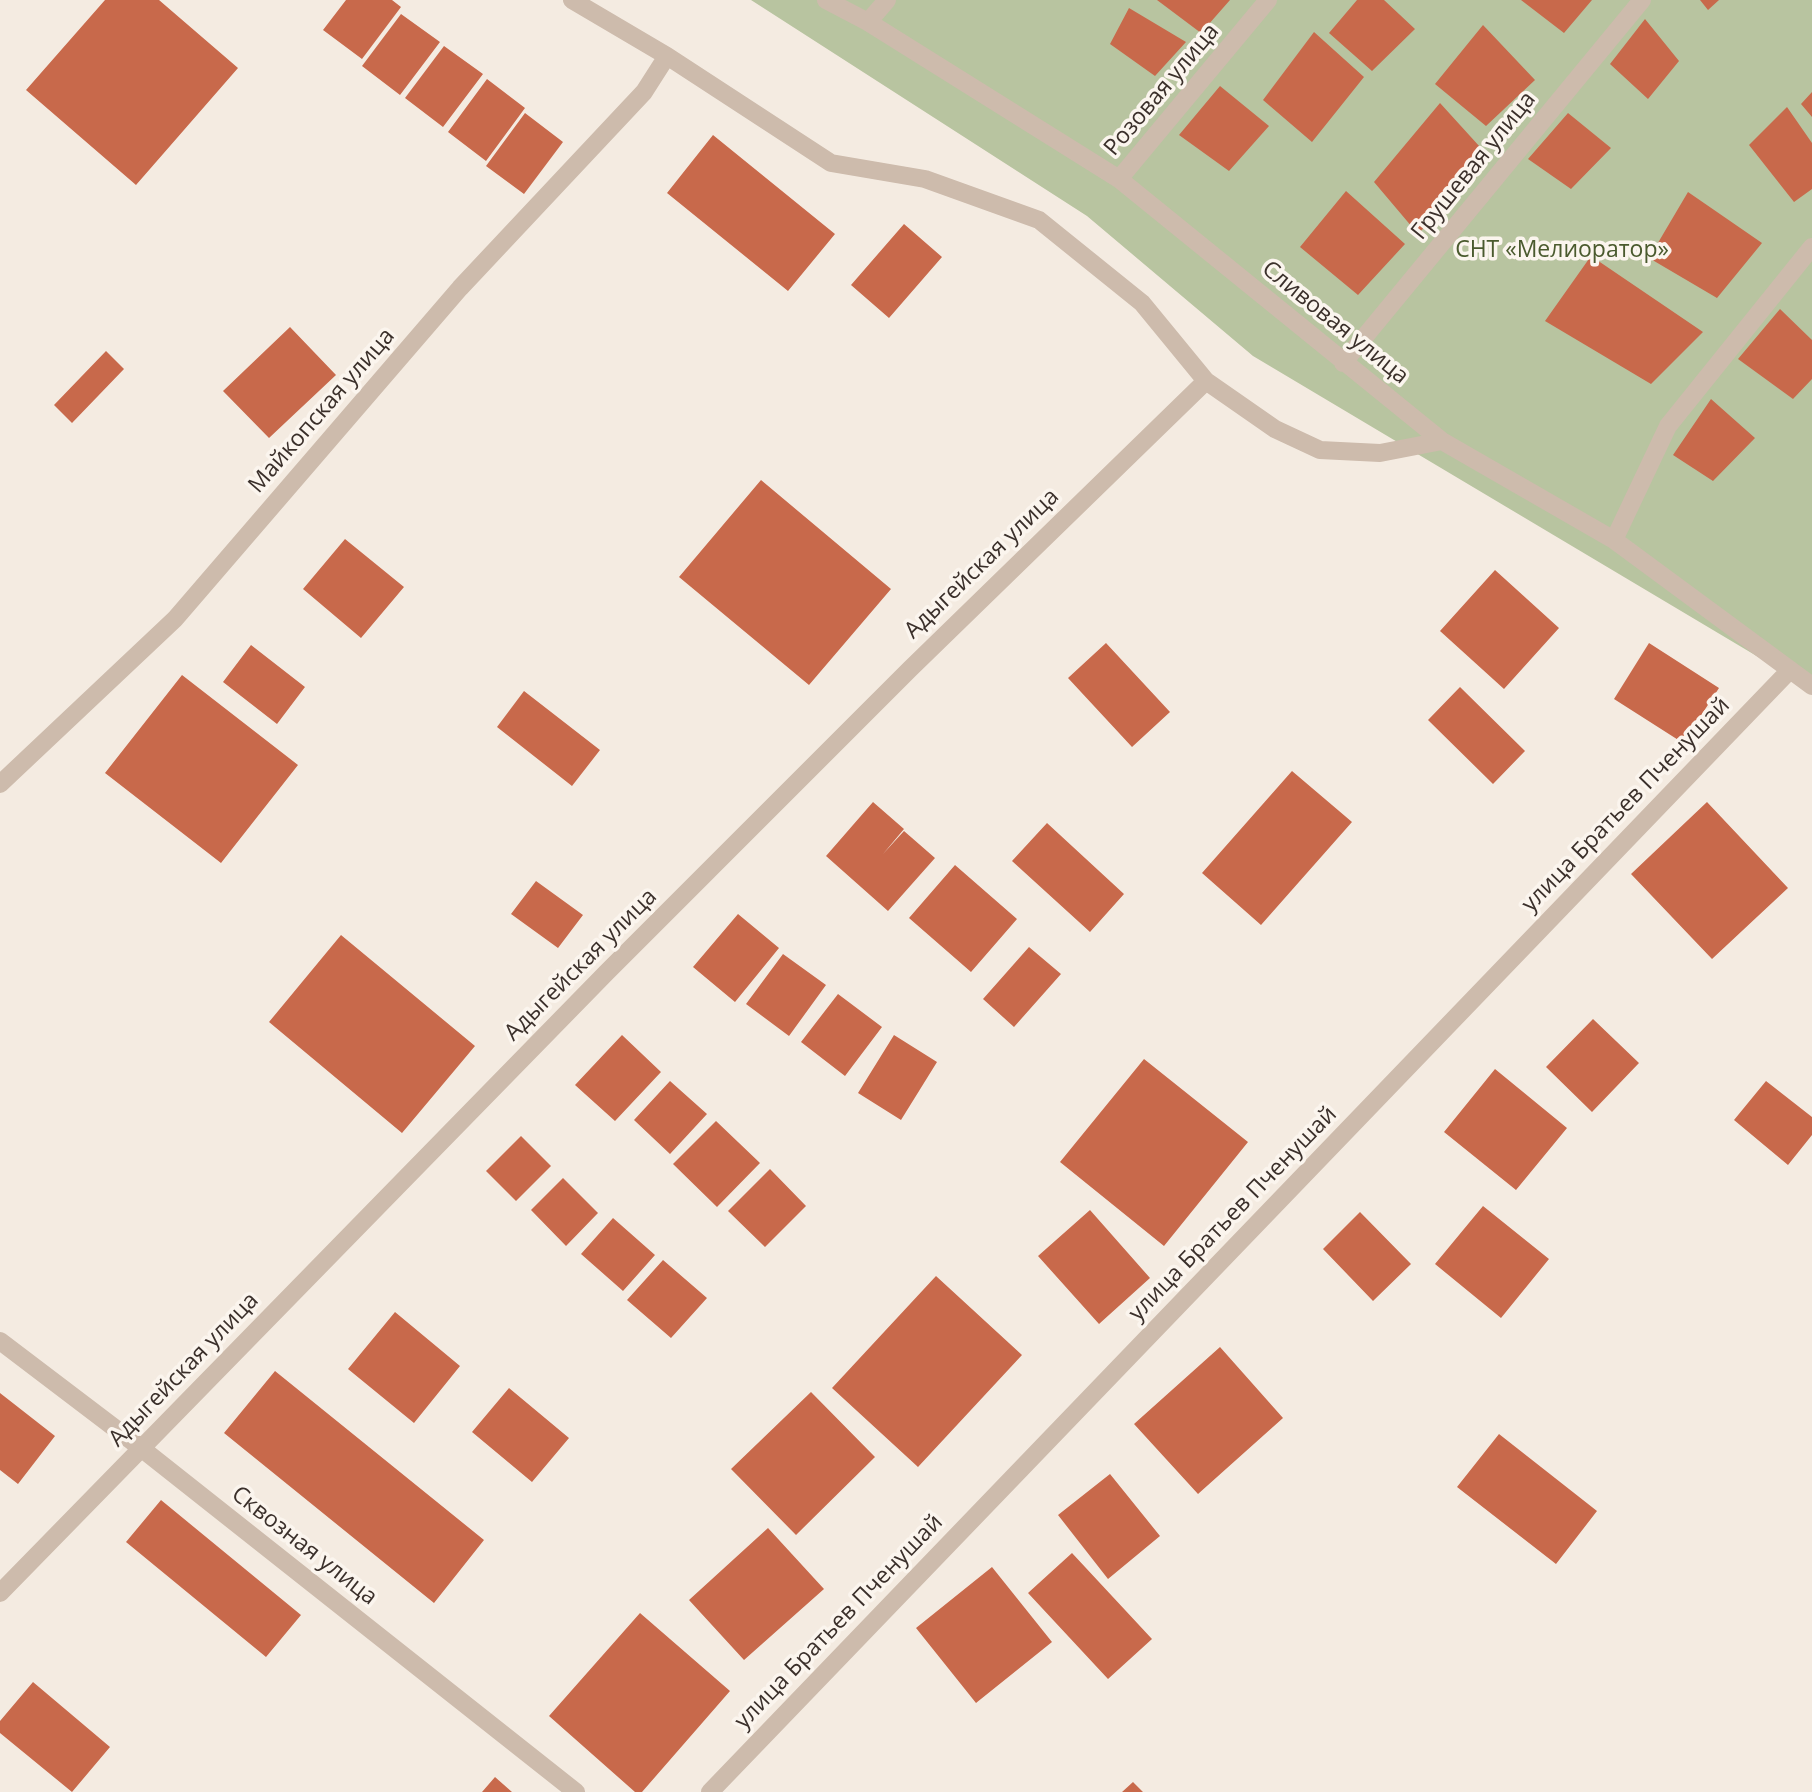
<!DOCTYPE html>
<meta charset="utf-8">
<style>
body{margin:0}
canvas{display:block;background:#f4ebe1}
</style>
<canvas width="1812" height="1792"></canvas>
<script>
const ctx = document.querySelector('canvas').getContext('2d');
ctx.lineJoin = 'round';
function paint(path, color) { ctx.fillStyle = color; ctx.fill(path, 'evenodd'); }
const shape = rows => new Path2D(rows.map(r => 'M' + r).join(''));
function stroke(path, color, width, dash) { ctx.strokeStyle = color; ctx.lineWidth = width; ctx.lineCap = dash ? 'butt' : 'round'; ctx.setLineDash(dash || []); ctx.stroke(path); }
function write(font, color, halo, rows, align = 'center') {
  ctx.font = font + ' "Open Sans",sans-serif'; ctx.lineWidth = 7; ctx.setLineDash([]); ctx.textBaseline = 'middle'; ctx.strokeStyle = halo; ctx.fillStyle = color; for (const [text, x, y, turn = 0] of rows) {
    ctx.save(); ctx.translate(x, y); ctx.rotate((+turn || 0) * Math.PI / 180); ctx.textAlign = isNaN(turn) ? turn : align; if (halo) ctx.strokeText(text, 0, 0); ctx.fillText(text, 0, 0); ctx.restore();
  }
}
paint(shape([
 [751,0,1812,0,1812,689,1253,356,1087,216]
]), '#b8c4a0');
paint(shape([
 [105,0,159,0,238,68,136,185,26,90],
 [346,0,392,0,401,7,362,59,323,30],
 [1157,0,1230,0,1201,33],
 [1357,0,1384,0,1415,29,1372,71,1329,33],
 [1521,0,1592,0,1564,33],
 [1700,0,1719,0,1708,10],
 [1129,8,1186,42,1155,76,1110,44],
 [401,14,440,42,400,95,362,66],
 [1645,19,1679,61,1648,99,1610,64],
 [1483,25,1535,80,1486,126,1435,84],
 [1314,32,1364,77,1312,142,1263,100],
 [444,46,483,74,443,127,405,98],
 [487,79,525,108,486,161,448,132],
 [1220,86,1269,126,1229,171,1179,135],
 [1812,92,1812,117,1801,104],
 [1440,103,1490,158,1418,234,1374,182],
 [1787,107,1812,143,1812,189,1794,202,1749,145],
 [525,113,563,142,524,194,486,166],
 [1568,113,1611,148,1571,189,1528,159],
 [713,135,835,234,788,291,667,193],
 [1346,191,1405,244,1358,295,1300,247],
 [1688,192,1762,243,1717,298,1649,258],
 [904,224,942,257,889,318,851,285],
 [1591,256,1703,332,1651,384,1545,321],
 [1780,309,1812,340,1812,379,1793,399,1738,359],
 [290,327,336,375,269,438,223,391],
 [106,351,124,369,72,423,54,405],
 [1711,399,1755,438,1713,481,1673,455],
 [761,480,891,589,809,685,679,577],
 [345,539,404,587,361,638,303,589],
 [1495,570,1559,628,1504,689,1440,631],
 [1106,643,1170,712,1132,747,1068,678],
 [1649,643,1719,688,1683,743,1614,699],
 [251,645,305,687,277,724,223,682],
 [182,675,298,765,221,863,105,773],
 [1460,687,1525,751,1493,784,1428,720],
 [524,691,600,750,572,786,497,727],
 [1292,771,1352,822,1261,925,1202,873],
 [873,802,904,829,883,854,904,831,935,858,888,911,826,856],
 [1707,802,1788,888,1712,959,1631,874],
 [1047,823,1124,894,1090,932,1012,861],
 [955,865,1017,919,971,972,909,918],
 [536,881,583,915,558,948,511,914],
 [738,914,779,948,735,1002,693,967],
 [341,935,475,1046,402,1133,269,1022],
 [1029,947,1061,974,1014,1027,983,999],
 [783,954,826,985,789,1036,746,1004],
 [838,994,882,1027,845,1076,801,1042],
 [1593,1019,1639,1063,1592,1112,1546,1067],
 [622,1035,661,1072,615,1121,575,1085],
 [894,1035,937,1062,901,1120,858,1093],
 [1144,1059,1248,1142,1164,1246,1060,1162],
 [1495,1069,1567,1128,1516,1190,1444,1132],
 [670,1081,707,1114,670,1154,634,1120],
 [1766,1081,1812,1117,1812,1135,1788,1165,1734,1120],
 [716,1121,760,1163,717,1207,673,1164],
 [521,1136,551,1166,516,1201,486,1171],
 [770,1169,806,1206,765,1247,728,1211],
 [563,1178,598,1213,566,1246,531,1210],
 [1483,1206,1549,1259,1501,1318,1435,1264],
 [1090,1210,1150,1278,1099,1324,1038,1256],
 [1360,1212,1411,1264,1373,1301,1323,1249],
 [613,1218,655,1255,623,1291,581,1254],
 [663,1260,707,1298,671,1338,627,1300],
 [936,1276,1022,1355,918,1467,832,1388],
 [395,1312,460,1366,414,1423,348,1369],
 [1220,1347,1283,1418,1198,1494,1134,1424],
 [275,1371,484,1540,434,1603,224,1433],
 [509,1388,569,1438,532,1482,472,1432],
 [811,1392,875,1457,796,1535,731,1469],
 [0,1393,55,1436,18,1484,0,1470],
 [1499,1434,1597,1511,1556,1564,1457,1487],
 [1110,1474,1160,1536,1108,1579,1058,1515],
 [161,1500,301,1615,266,1657,126,1542],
 [768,1528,824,1589,744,1660,689,1600],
 [1072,1553,1152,1639,1108,1679,1028,1593],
 [992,1567,1052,1642,976,1703,916,1628],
 [640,1613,730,1691,642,1792,635,1792,549,1716],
 [33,1682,110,1747,72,1792,0,1733,0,1721],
 [495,1777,512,1792,482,1792],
 [1133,1782,1143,1792,1122,1792]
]), '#c8694b');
stroke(shape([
 [572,0,667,56,831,163,925,179,1039,220,1142,303,1206,381,1275,429,1320,450,1380,453,1442,441],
 [826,0,868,22,1119,179,1442,441,1614,540,1812,686],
 [868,22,887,0],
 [1119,179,1268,0],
 [1343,363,1642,0],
 [1614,540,1668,426,1812,247],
 [0,784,175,619,460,288,644,92,667,56],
 [0,1341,141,1448,576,1792],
 [0,1593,607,972,910,669,1206,381],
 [710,1792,1790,670]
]), '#cdbbac', 18);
write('23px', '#3b302b', '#fbf5ee', [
 ["Розовая улица",1162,90,-50],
 ["Грушевая улица",1474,166,-51],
 ["Сливовая улица",1335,323,39],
 ["Майкопская улица",322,411,-49],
 ["Адыгейская улица",982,564,-44],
 ["улица Братьев Пченушай",1626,805,-46],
 ["Адыгейская улица",581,965,-45],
 ["улица Братьев Пченушай",1233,1214,-46],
 ["Адыгейская улица",184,1370,-46],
 ["Сквозная улица",304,1546,38],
 ["улица Братьев Пченушай",839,1622,-46]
]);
write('23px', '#4a5a2e', '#fbf5ee', [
 ["СНТ «Мелиоратор»",1562,250]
]);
</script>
